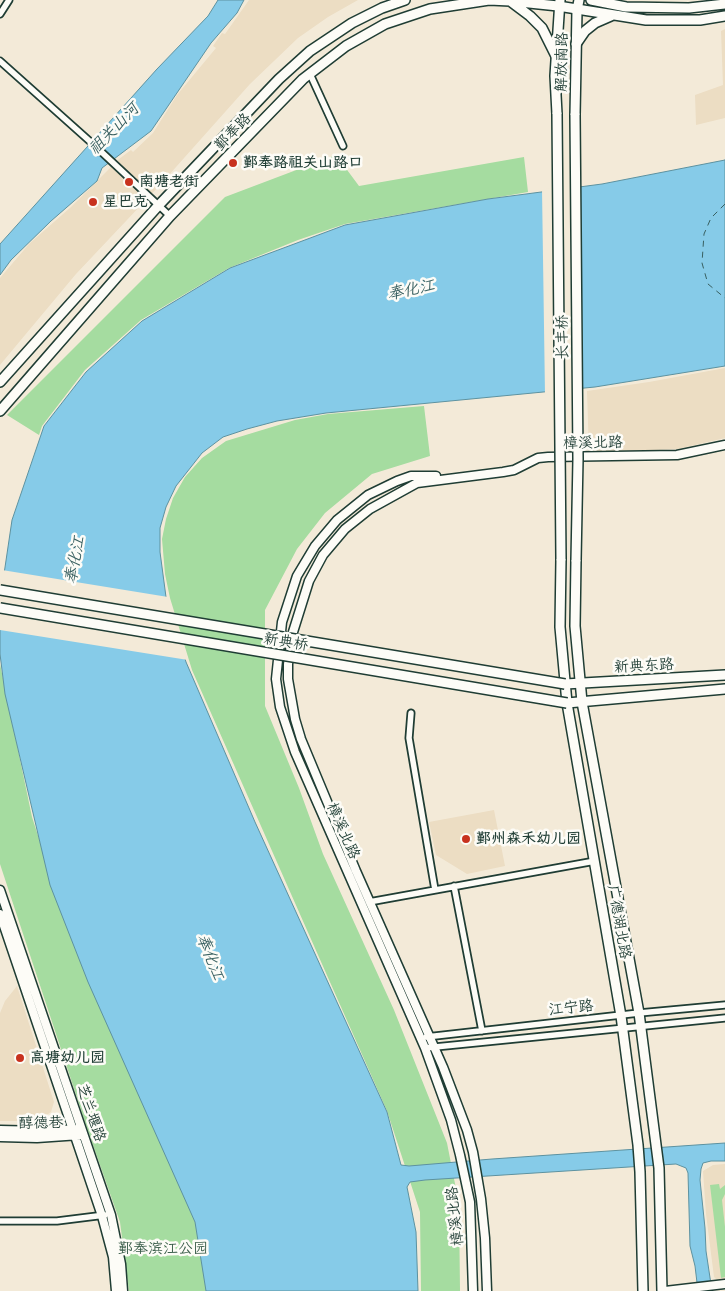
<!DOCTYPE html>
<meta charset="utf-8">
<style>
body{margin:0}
canvas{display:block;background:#f3ead8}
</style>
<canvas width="725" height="1291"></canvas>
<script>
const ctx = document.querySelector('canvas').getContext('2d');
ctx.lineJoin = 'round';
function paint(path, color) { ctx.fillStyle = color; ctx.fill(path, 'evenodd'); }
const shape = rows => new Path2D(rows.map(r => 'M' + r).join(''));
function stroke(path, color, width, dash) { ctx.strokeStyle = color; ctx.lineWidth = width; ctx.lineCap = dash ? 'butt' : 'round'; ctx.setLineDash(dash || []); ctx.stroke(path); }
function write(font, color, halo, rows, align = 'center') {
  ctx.font = font + ' Delius,"LXGW WenKai TC",sans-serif'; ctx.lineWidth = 5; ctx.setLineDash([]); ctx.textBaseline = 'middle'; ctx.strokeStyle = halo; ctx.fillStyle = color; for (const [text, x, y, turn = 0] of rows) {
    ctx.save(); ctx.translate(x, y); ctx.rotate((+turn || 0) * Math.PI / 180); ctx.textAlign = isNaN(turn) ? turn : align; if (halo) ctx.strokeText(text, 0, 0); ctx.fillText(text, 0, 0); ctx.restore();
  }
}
paint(shape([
 [249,0,358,0,328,17,298,38,250,84,160,185,76,274,0,365,0,278,29,244,71,207,119,159,131,150,133,152,153,133,177,95,216,48,213,46,222,33,225,34],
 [725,29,725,118,696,125,695,95,723,85,721,31],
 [725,368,725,438,678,449,589,453,587,391,649,382],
 [494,810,505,866,467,874,436,855,429,822],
 [17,986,54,1102,51,1112,38,1121,0,1121,0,1013,5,1001],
 [725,1164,725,1280,718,1281,714,1277,706,1214,703,1171,713,1165]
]), '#ecddc3');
paint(shape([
 [336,155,359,186,524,157,528,192,345,224,298,240,229,268,141,320,85,370,42,426,39,435,7,415,225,197],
 [424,406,430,456,372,474,325,513,297,549,265,610,265,706,299,788,323,854,394,1010,447,1143,459,1204,460,1291,421,1291,420,1212,387,1111,192,670,170,598,165,574,162,539,166,519,173,498,185,477,202,458,226,441,295,420,328,414],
 [0,664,32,817,63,913,183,1188,210,1263,215,1291,129,1291,120,1222,87,1128,0,864],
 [719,1184,720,1189,725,1185,725,1194,722,1200,725,1227,725,1277,721,1278,710,1185]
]), '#a5dca0');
const water = shape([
 [218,0,244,0,237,13,211,43,151,131,102,168,97,181,51,221,11,260,0,275,0,244,157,69,208,16,218,0],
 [725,160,725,366,595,387,326,413,277,421,247,429,223,437,202,453,176,486,166,507,160,528,160,552,166,597,186,662,255,822,387,1112,401,1165,409,1166,492,1159,725,1143,725,1161,711,1161,703,1163,701,1169,700,1180,705,1228,706,1251,712,1291,698,1291,695,1266,690,1246,688,1173,686,1168,676,1164,425,1180,410,1182,407,1187,416,1232,418,1291,206,1291,195,1222,88,982,50,885,5,694,0,654,0,601,12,520,44,426,86,372,142,321,230,268,345,225,488,199,602,184,725,160]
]);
paint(water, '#86cbe8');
stroke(water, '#5d92a0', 1);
paint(shape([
 [580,184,583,391,545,395,542,189],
 [2,570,168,597,188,660,0,630,0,584]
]), '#f3ead8');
stroke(shape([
 [725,204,711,218,704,234,702,263,708,284,725,298]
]), '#396061', 1, [6, 5]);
const minor = shape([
 [0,14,9,0],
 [0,61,94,145,170,216],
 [310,74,343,146],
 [411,713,409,738,435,890],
 [454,886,482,1031],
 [369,902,595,861],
 [426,1037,639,1013,725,1005],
 [425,1048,725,1018],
 [0,1221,57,1221,105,1215]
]);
const tertiary = shape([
 [436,476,411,476,397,481,368,495,337,520,315,546,297,576,282,622,276,679,280,707,295,752,425,1048,451,1120,460,1155,470,1202,473,1291],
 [0,890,111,1215,121,1264,123,1291],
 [0,914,102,1216,113,1257,116,1291],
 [0,1130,44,1131,77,1129],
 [0,1137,37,1138,80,1135],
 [487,1291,485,1238,481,1199,473,1152,467,1130,443,1067,356,871,301,739,295,719,288,679,288,664,293,632,309,581,323,555,345,529,370,509,417,483,503,472,514,470,538,458,548,457,677,455,725,445],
 [665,1291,725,1284]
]);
const secondary = shape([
 [591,0,626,7,689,8,725,4],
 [510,1,530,16,542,28,556,56],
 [576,44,585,31,595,23,611,16],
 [0,382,158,206,279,79,310,51,352,23,382,8,405,0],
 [0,411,170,216,303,79,346,46,385,24,430,9,489,0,510,1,558,6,646,20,700,20,725,16],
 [565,684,725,675],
 [567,703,725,689]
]);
const primary = shape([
 [557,114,555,76,560,0],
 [575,115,577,10,579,0],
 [561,559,560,627,567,703,621,1016,638,1145,640,1172,643,1291],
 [576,560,575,626,582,702,639,1013,659,1168,662,1291]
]);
stroke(minor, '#1f3d34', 9);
stroke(tertiary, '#1f3d34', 11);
stroke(secondary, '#1f3d34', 12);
stroke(primary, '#1f3d34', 12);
stroke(minor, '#fdfcf7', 5.5);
stroke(tertiary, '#fdfcf7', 8);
stroke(secondary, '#fdfcf7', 9);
stroke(primary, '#fdfcf7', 9);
const secondaryBridge = shape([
 [0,590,565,684],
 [0,608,567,703]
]);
const primaryBridge = shape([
 [557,114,561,559],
 [575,115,578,459,576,560]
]);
stroke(secondaryBridge, '#1f3d34', 12, []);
stroke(primaryBridge, '#1f3d34', 12, []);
stroke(secondaryBridge, '#fdfcf7', 9);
stroke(primaryBridge, '#fdfcf7', 9);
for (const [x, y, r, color] of [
 [233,163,5,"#c8321e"],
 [129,182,5,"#c8321e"],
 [93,202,5,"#c8321e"],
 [466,839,5,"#c8321e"],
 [20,1058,5,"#c8321e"]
]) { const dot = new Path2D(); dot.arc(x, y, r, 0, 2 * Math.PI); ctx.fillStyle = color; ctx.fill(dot); stroke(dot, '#fdfcf7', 2); }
write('15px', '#1f3d34', '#fdfcf7', [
 ["解放南路",562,62,-89],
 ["鄞奉路",233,132,-46],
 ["长丰桥",563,337,-90],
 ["樟溪北路",593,443,-1],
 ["新典桥",286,642,9],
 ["新典东路",644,666,-3],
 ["樟溪北路",343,831,66],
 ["广德湖北路",619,922,80],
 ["江宁路",571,1008,-6],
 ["芝兰堰路",91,1113,71],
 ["醇德巷",41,1123,-1],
 ["樟溪北路",455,1216,-96]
]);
write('bold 15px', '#1f3d34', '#fdfcf7', [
 ["鄞奉路祖关山路口",243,163],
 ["南塘老街",139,182],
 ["星巴克",103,202],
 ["鄞州森禾幼儿园",476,839],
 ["高塘幼儿园",30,1058]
], 'left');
write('15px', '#3a5d4a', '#fdfcf7', [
 ["鄞奉滨江公园",163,1249]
]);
write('italic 16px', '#396061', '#fdfcf7', [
 ["祖关山河",114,129,-46],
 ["奉化江",411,290,-12],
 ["奉化江",75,560,-79],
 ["奉化江",210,957,68]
]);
</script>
